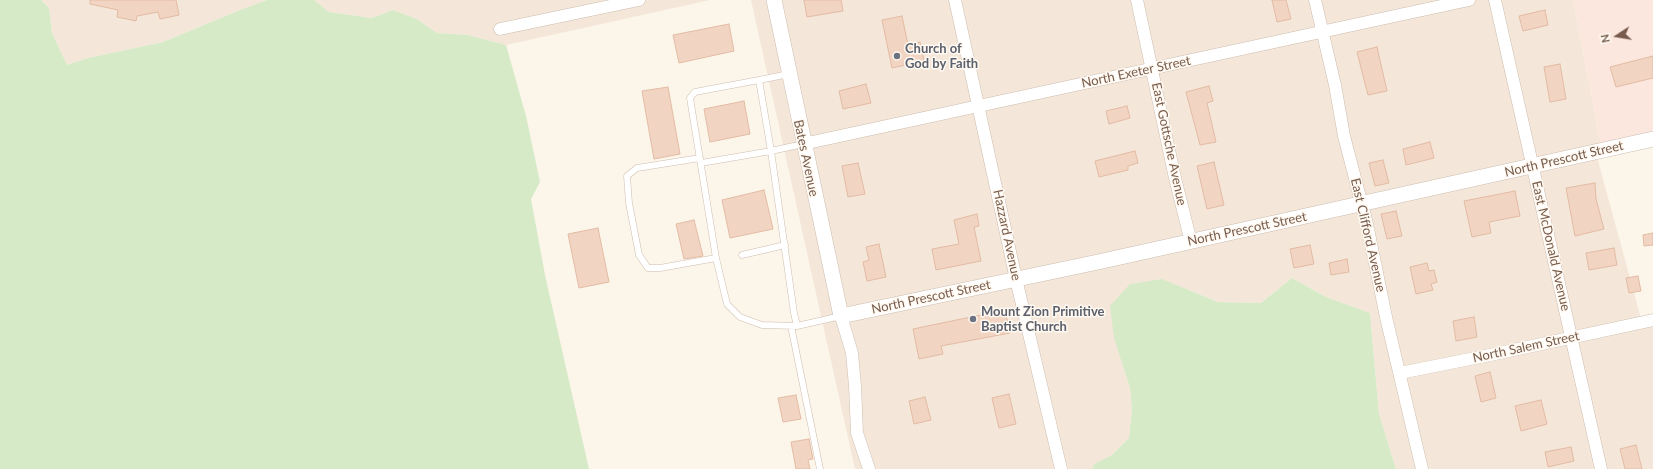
<!DOCTYPE html>
<style>
body{margin:0}
#map{position:relative;width:1653px;height:469px;overflow:hidden;background:#fcf5ea;font-family:Lato,sans-serif}
canvas{display:block}
.north{position:absolute;left:1597px;top:16px;width:40px;height:40px;-webkit-text-stroke:3px #fff9f1;paint-order:stroke;rotate:258deg;font-size:11px;font-weight:700;line-height:16px;text-align:center;color:#775c4d}
.north::after{content:'';display:block;margin:auto;width:14px;height:18px;background:#775c4d;clip-path:polygon(50% 0,100% 100%,50% 72%,0 100%)}
</style>
<div id="map">
<canvas width="1653" height="469"></canvas>
<div class="north">N</div>
</div>
<script>
const ctx = document.querySelector('canvas').getContext('2d');
ctx.lineJoin = 'round';
function paint(path, color) { ctx.fillStyle = color; ctx.fill(path, 'evenodd'); }
const shape = rows => new Path2D(rows.map(r => 'M' + r).join(''));
function stroke(path, color, width, dash) { ctx.strokeStyle = color; ctx.lineWidth = width; ctx.lineCap = dash ? 'butt' : 'round'; ctx.setLineDash(dash || []); ctx.stroke(path); }
function write(font, color, halo, rows, align = 'center') {
  ctx.font = font + ' Lato,sans-serif'; ctx.lineWidth = 3; ctx.setLineDash([]); ctx.textBaseline = 'middle'; ctx.strokeStyle = halo; ctx.fillStyle = color; for (const [text, x, y, turn = 0] of rows) {
    ctx.save(); ctx.translate(x, y); ctx.rotate((+turn || 0) * Math.PI / 180); ctx.textAlign = isNaN(turn) ? turn : align; if (halo) ctx.strokeText(text, 0, 0); ctx.fillText(text, 0, 0); ctx.restore();
  }
}
paint(shape([
 [41,0,267,0,240,10,163,42,88,58,67,65,52,33,49,8],
 [314,0,710,0,506,45,468,35,437,33,417,19,393,10,372,18,329,12],
 [751,0,767,0,790,116,836,323,1099,268,1597,157,1643,326,1653,324,1653,469,1396,469,1379,414,1370,313,1326,297,1292,278,1261,303,1218,302,1187,289,1124,369,1130,388,1132,410,1129,438,1112,455,1094,464,1092,469,855,469],
 [781,0,1573,0,1601,144,1096,257,846,309]
]), '#f4e7d9');
paint(shape([
 [1573,0,1653,0,1653,133,1601,144]
]), '#fce7df');
paint(shape([
 [0,0,41,0,49,8,52,33,67,65,88,58,163,42,240,10,267,0,314,0,329,12,372,18,393,10,417,19,437,33,468,35,506,45,526,116,540,182,531,199,545,275,589,469,0,469],
 [1292,278,1326,297,1370,313,1379,414,1396,469,1092,469,1094,464,1112,455,1129,438,1132,410,1130,388,1114,338,1110,306,1130,284,1162,279,1218,302,1261,303]
]), '#d6eac8');
const building = shape([
 [90,0,176,0,179,15,160,19,158,12,137,16,136,21,117,17,118,10,90,4,90,0],
 [804,0,841,0,843,11,807,17,804,0],
 [1272,0,1286,0,1291,19,1277,22,1272,0],
 [1545,10,1548,25,1523,31,1519,16,1545,10],
 [902,16,908,45,920,42,924,61,892,68,882,20,902,16],
 [729,24,734,51,679,63,673,35,729,24],
 [1377,47,1387,91,1368,95,1357,52,1377,47],
 [1653,56,1653,78,1616,87,1610,67,1653,56],
 [1560,64,1566,99,1550,102,1544,67,1560,64],
 [866,84,871,103,843,109,839,91,866,84],
 [1209,86,1213,101,1207,103,1216,142,1200,145,1186,92,1209,86],
 [668,87,680,154,654,159,642,91,668,87],
 [744,101,750,134,710,142,704,109,744,101],
 [1127,106,1130,118,1109,124,1106,111,1127,106],
 [1430,142,1434,158,1406,165,1403,149,1430,142],
 [1135,151,1138,163,1128,166,1128,170,1099,177,1095,161,1135,151],
 [1383,160,1389,183,1375,186,1369,163,1383,160],
 [1214,162,1224,205,1207,209,1197,166,1214,162],
 [858,163,865,194,848,197,842,166,858,163],
 [1595,183,1596,199,1604,229,1575,236,1566,188,1595,183],
 [764,190,773,229,730,238,722,200,764,190],
 [1515,191,1520,216,1489,222,1491,233,1472,237,1464,201,1515,191],
 [1396,211,1402,236,1387,239,1381,214,1396,211],
 [977,214,979,226,974,227,981,261,936,270,932,249,959,244,954,220,977,214],
 [694,220,703,256,684,259,676,224,694,220],
 [598,228,609,282,579,288,568,234,598,228],
 [1653,233,1653,245,1644,246,1643,235,1653,233],
 [879,244,886,277,867,281,863,262,869,260,866,247,879,244],
 [1310,245,1314,264,1294,268,1290,249,1310,245],
 [1614,248,1617,265,1589,270,1586,253,1614,248],
 [1347,259,1349,272,1331,275,1329,263,1347,259],
 [1427,263,1429,271,1434,270,1437,282,1431,284,1433,290,1416,294,1410,267,1427,263],
 [1638,276,1641,291,1629,293,1626,278,1638,276],
 [1005,310,1010,333,941,346,943,354,919,359,913,329,1005,310],
 [1474,317,1477,337,1456,341,1453,321,1474,317],
 [1490,372,1496,398,1481,402,1475,376,1490,372],
 [1009,394,1016,424,999,428,992,398,1009,394],
 [796,395,801,419,783,422,778,398,796,395],
 [925,397,931,420,914,424,909,401,925,397],
 [1541,400,1547,424,1521,431,1515,406,1541,400],
 [809,439,813,459,808,460,810,469,796,469,791,442,809,439],
 [1636,445,1642,469,1625,469,1620,449,1636,445],
 [1571,447,1574,461,1548,467,1545,452,1571,447]
]);
paint(building, '#f1d5c2');
stroke(building, '#e3bba3', 1);
const service = shape([
 [759,80,695,92,690,98,716,258,727,304,740,317,762,325,797,326],
 [803,144,771,151,794,313,797,326,841,316],
 [700,158,637,168,627,176,629,203,639,255,648,268,660,268,716,258],
 [701,163,771,151,759,80,789,74],
 [742,255,785,245],
 [791,326,820,469]
]);
const minor = shape([
 [955,0,1016,279,1061,469],
 [1137,0,1175,178,1191,242],
 [1315,0,1335,85,1344,136,1367,224,1386,317,1422,469],
 [1495,0,1601,469],
 [500,29,639,0],
 [803,144,1469,0],
 [841,316,852,353,855,386,857,433,869,469],
 [1400,373,1495,354,1653,320]
]);
const tertiary = shape([
 [774,0,841,316,1098,262,1653,139]
]);
stroke(service, '#cebdaf', 7);
stroke(minor, '#cebdaf', 13);
stroke(tertiary, '#cebdaf', 16);
stroke(service, '#fff', 6);
stroke(minor, '#fff', 12);
stroke(tertiary, '#fff', 15);
for (const [x, y, r, color] of [
 [897,56,4,"#6b7280"],
 [973,319,4,"#6b7280"]
]) { const dot = new Path2D(); dot.arc(x, y, r, 0, 2 * Math.PI); ctx.fillStyle = color; ctx.fill(dot); stroke(dot, '#fff9f1', 1.5); }
write('bold 13px', '#5b616d', '#fff9f1', [
 ["Church of",905,49],
 ["God by Faith",905,64],
 ["Mount Zion Primitive",981,312],
 ["Baptist Church",981,327]
], 'left');
write('13px', '#775c4d', '#fff9f1', [
 ["North Exeter Street",1136,72,-12],
 ["East Gottsche Avenue",1169,144,78],
 ["Bates Avenue",806,158,78],
 ["North Prescott Street",1564,159,-13],
 ["North Prescott Street",1247,229,-12],
 ["Hazzard Avenue",1007,235,78],
 ["East Clifford Avenue",1368,235,77],
 ["East McDonald Avenue",1551,246,77],
 ["North Prescott Street",931,297,-12],
 ["North Salem Street",1526,347,-12]
]);
</script>
